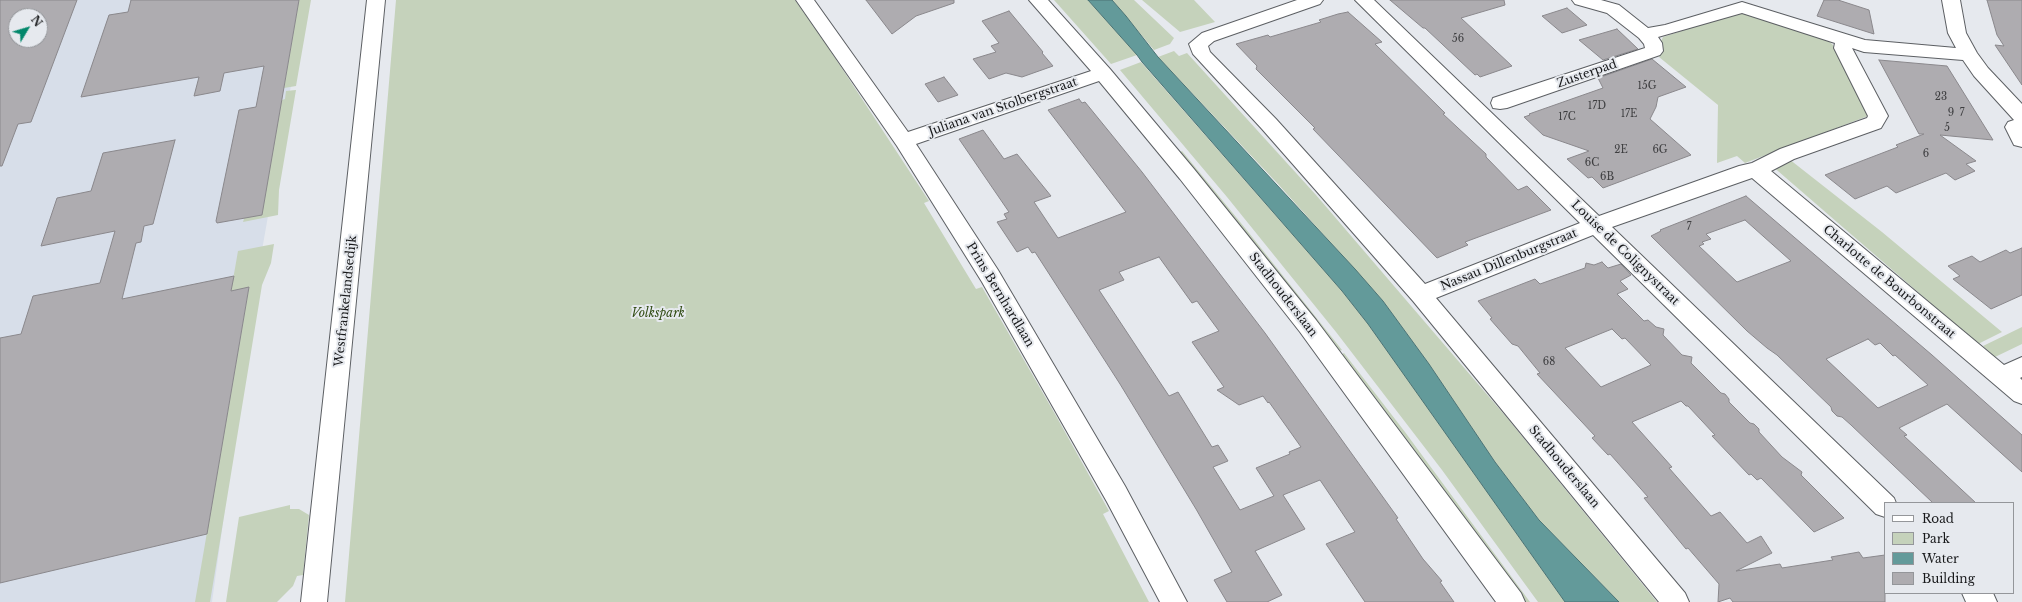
<!DOCTYPE html>
<style>
body{margin:0}
#map{position:relative;width:2022px;height:602px;overflow:hidden;background:#e6e9ee;font-family:"Libre Baskerville",serif}
canvas{display:block}
.legend{position:absolute;left:1884px;top:502px;width:130px;height:92px;box-sizing:border-box;background:#e6e9ee;border:1px solid #94969a;margin:0;padding:5px 7px;list-style:none;font-size:12px;color:#18191b}
.legend li{display:flex;align-items:center;gap:8px;height:20px}
.legend b{width:20px;border:1px solid #94969a}
.north{position:absolute;left:8px;top:8px;width:40px;height:40px;box-sizing:border-box;background:#e6e9ee;border:1px solid #94969a;border-radius:50%;rotate:52deg;font-size:11px;font-weight:700;line-height:16px;text-align:center;color:#18191b}
.north::after{content:'';display:block;margin:auto;width:14px;height:18px;background:#02876b;clip-path:polygon(50% 0,100% 100%,50% 72%,0 100%)}
</style>
<div id="map">
<canvas width="2022" height="602"></canvas>
<ul class="legend">
<li><b style="height:5px;background:#fff"></b>Road</li>
<li><b style="height:11px;background:#c5d2bb"></b>Park</li>
<li><b style="height:11px;background:#639a9a"></b>Water</li>
<li><b style="height:11px;background:#aeacb0"></b>Building</li>
</ul>
<div class="north">N</div>
</div>
<script>
const ctx = document.querySelector('canvas').getContext('2d');
ctx.lineJoin = 'round';
function paint(path, color) { ctx.fillStyle = color; ctx.fill(path, 'evenodd'); }
const shape = rows => new Path2D(rows.map(r => 'M' + r).join(''));
function stroke(path, color, width, dash) { ctx.strokeStyle = color; ctx.lineWidth = width; ctx.lineCap = dash ? 'butt' : 'round'; ctx.setLineDash(dash || []); ctx.stroke(path); }
function write(font, color, halo, rows, align = 'center') {
  ctx.font = font + ' "Libre Baskerville",serif'; ctx.lineWidth = 4; ctx.setLineDash([]); ctx.textBaseline = 'middle'; ctx.strokeStyle = halo; ctx.fillStyle = color; for (const [text, x, y, turn = 0] of rows) {
    ctx.save(); ctx.translate(x, y); ctx.rotate((+turn || 0) * Math.PI / 180); ctx.textAlign = isNaN(turn) ? turn : align; if (halo) ctx.strokeText(text, 0, 0); ctx.fillText(text, 0, 0); ctx.restore();
  }
}
paint(shape([
 [0,0,306,0,255,290,212,602,0,602],
 [16,16,40,16,40,40,16,40]
]), '#d7dee9');
paint(shape([
 [299,0,311,0,296,86,284,88],
 [396,0,795,0,822,38,929,201,924,203,976,289,982,287,1055,414,1109,511,1103,514,1149,602,345,602],
 [1054,0,1088,0,1137,55,1111,64],
 [1112,0,1134,0,1174,38,1170,44,1154,50],
 [1142,0,1194,0,1215,22,1180,32],
 [1739,12,1745,12,1828,40,1833,45,1868,108,1868,116,1745,163,1737,156,1717,163,1718,105,1659,57,1662,53,1660,43,1663,37],
 [1174,51,1179,56,1187,53,1316,195,1508,419,1657,602,1619,602,1539,520,1495,462,1429,364,1383,301,1278,184,1158,57],
 [1141,62,1342,291,1368,324,1565,602,1538,602,1442,470,1336,332,1227,197,1120,70],
 [296,90,279,190,278,215,243,222,282,100,285,99,286,91],
 [1182,151,1245,228,1342,350,1337,352,1179,153],
 [1789,159,1882,232,2002,332,1978,344,1771,165],
 [274,244,271,263,262,285,210,602,195,602,249,288,231,291,238,251],
 [2022,327,2022,344,1995,357,1983,346],
 [1344,353,1405,432,1530,602,1522,602,1339,356],
 [290,505,290,509,299,509,309,515,303,575,297,576,293,586,277,602,226,602,239,517]
]), '#c5d2bb');
const water = shape([
 [1088,0,1112,0,1126,16,1158,57,1355,269,1383,301,1429,364,1495,462,1539,520,1619,602,1565,602,1368,324,1342,291,1142,62,1137,55,1088,0]
]);
paint(water, '#639a9a');
stroke(water, '#4c7374', 1);
const building = shape([
 [0,0,77,0,31,122,18,124,2,166,0,166,0,0],
 [16,16,40,16,40,40,16,40,16,16],
 [131,0,299,0,262,215,217,223,216,221,239,110,256,107,264,66,224,73,220,91,194,96,199,77,81,97,109,15,128,12,131,0],
 [866,0,954,0,954,3,916,16,892,34,866,0],
 [1390,0,1504,0,1505,5,1461,18,1512,66,1480,77,1477,74,1475,75,1425,28,1423,28,1390,0],
 [1824,0,1838,0,1869,10,1874,34,1817,16,1824,0],
 [1987,0,2022,0,2022,85,1995,45,2004,46,1997,35,1987,0],
 [1567,8,1587,25,1562,33,1542,16,1567,8],
 [1009,11,1043,52,1042,53,1053,66,1022,77,1006,73,989,79,973,59,996,52,991,46,999,43,982,21,1009,11],
 [1348,12,1382,42,1375,44,1445,113,1443,114,1486,154,1486,157,1518,190,1527,186,1551,210,1465,242,1468,245,1437,258,1313,129,1315,128,1256,69,1257,66,1236,44,1268,35,1270,37,1321,22,1319,20,1338,14,1348,12],
 [1617,29,1638,49,1603,60,1579,40,1617,29],
 [1652,59,1686,87,1658,97,1656,107,1650,119,1691,155,1603,188,1592,177,1588,178,1567,159,1589,151,1543,135,1524,117,1530,115,1529,114,1603,88,1598,78,1652,59],
 [1879,60,1947,66,1993,140,1940,135,1976,161,1966,164,1975,171,1955,180,1946,173,1896,193,1887,186,1855,199,1825,175,1898,147,1896,145,1924,134,1919,134,1879,60],
 [944,77,958,95,938,102,925,84,944,77],
 [1079,99,1082,103,1085,102,1142,172,1265,333,1398,518,1396,519,1423,559,1442,581,1440,582,1454,602,1365,602,1326,544,1355,532,1320,480,1283,495,1305,529,1255,551,1282,595,1267,602,1227,602,1214,580,1232,572,1196,509,1120,384,1035,252,1032,253,1028,247,1017,252,997,222,1007,219,1004,214,1009,212,959,139,983,130,1004,159,1017,154,1051,196,1034,202,1058,238,1126,212,1048,110,1079,99],
 [1159,257,1192,303,1197,301,1219,331,1192,342,1224,387,1217,390,1239,405,1263,396,1268,403,1269,402,1301,447,1289,452,1290,454,1256,468,1274,496,1240,510,1213,467,1228,461,1218,445,1212,447,1178,392,1169,396,1099,290,1124,280,1119,272,1159,257],
 [175,140,153,224,144,226,141,242,136,243,122,299,234,276,231,291,249,287,207,534,0,583,0,338,21,334,33,296,100,283,115,231,41,246,57,198,91,191,103,153,175,140],
 [1746,196,1932,355,2022,435,2022,472,1947,404,1899,428,1907,435,1904,436,1976,503,1933,503,1851,425,1842,417,1837,416,1832,411,1831,407,1777,355,1767,348,1747,331,1651,236,1661,231,1660,230,1746,196],
 [1745,220,1791,261,1737,282,1699,246,1704,244,1702,242,1711,239,1706,234,1745,220],
 [1868,339,1875,345,1880,343,1893,356,1895,355,1928,385,1878,408,1826,359,1868,339],
 [2022,248,2022,295,1991,309,1953,279,1960,276,1948,266,1972,256,1980,262,2006,250,2010,253,2022,248],
 [1602,262,1608,268,1621,264,1631,275,1620,281,1628,289,1617,294,1644,321,1648,320,1656,327,1664,329,1663,335,1682,355,1692,357,1691,363,1721,393,1725,394,1729,399,1729,402,1750,423,1754,424,1759,429,1759,432,1782,457,1802,472,1801,475,1844,518,1814,532,1761,478,1757,480,1751,474,1749,475,1712,436,1715,435,1688,406,1686,406,1681,401,1632,422,1672,467,1669,468,1711,516,1720,512,1747,543,1761,536,1772,553,1736,571,1780,564,1782,568,1833,560,1831,557,1859,552,1863,558,1885,555,1885,602,1733,602,1730,598,1718,602,1719,584,1688,548,1686,549,1644,498,1648,497,1610,454,1608,455,1592,438,1595,436,1537,374,1540,373,1518,346,1512,344,1490,319,1492,318,1478,301,1535,279,1540,284,1585,268,1586,263,1594,265,1602,262],
 [1612,329,1622,339,1625,338,1651,365,1601,387,1565,348,1612,329]
]);
paint(building, '#aeacb0');
stroke(building, '#8a888c', 1);
const minor = shape([
 [367,0,385,0,327,602,301,602,367,0],
 [796,0,814,0,908,132,1091,71,1029,0,1048,0,1110,69,1194,169,1316,320,1521,593,1525,602,1496,602,1300,332,1180,179,1099,81,916,144,998,270,1125,486,1187,602,1160,602,1107,502,982,282,897,146,796,0],
 [1297,0,1323,0,1320,4,1214,41,1208,46,1210,52,1276,119,1425,284,1580,223,1355,0,1374,0,1599,216,1739,166,1752,163,1780,149,1867,118,1868,116,1834,48,1835,43,1742,13,1658,37,1662,43,1663,51,1660,55,1507,108,1500,109,1493,108,1491,103,1493,98,1645,48,1644,44,1639,38,1607,13,1575,4,1572,0,1601,0,1619,5,1648,28,1665,25,1742,2,1865,40,1956,48,1948,33,1942,0,1960,0,1966,33,1977,53,1988,68,2022,104,2022,147,2014,145,2005,127,2008,122,2014,120,1974,76,1963,60,1864,52,1852,48,1888,116,1881,128,1794,159,1771,171,2004,365,2022,357,2022,377,2020,378,2022,380,2022,404,2014,401,1752,178,1612,227,1894,498,1896,503,1885,503,1885,517,1876,514,1593,235,1436,298,1685,593,1689,602,1659,602,1413,301,1262,129,1193,54,1189,44,1202,33,1297,0],
 [1962,593,1993,593,1997,602,1966,602,1962,593]
]);
stroke(minor, '#5c5f63', 2);
paint(minor, '#fff');
write('10px', '#3e3e40', null, [
 ["56",1458,39],
 ["15G",1647,86],
 ["23",1941,97],
 ["17D",1597,106],
 ["9",1951,113],
 ["7",1962,113],
 ["17E",1629,114],
 ["17C",1567,117],
 ["5",1947,128],
 ["2E",1621,150],
 ["6G",1660,150],
 ["6",1926,154],
 ["6C",1592,163],
 ["6B",1607,177],
 ["7",1689,227],
 ["68",1549,362]
]);
write('12px', '#18191b', '#e6e9ee', [
 ["Zusterpad",1587,74,-19],
 ["Juliana van Stolbergstraat",1003,107,-19],
 ["Louise de Colignystraat",1625,253,44],
 ["Nassau Dillenburgstraat",1509,260,-22],
 ["Charlotte de Bourbonstraat",1889,282,40],
 ["Prins Bernhardlaan",1000,295,59],
 ["Stadhouderslaan",1283,295,52],
 ["Westfrankelandsedijk",346,301,-84],
 ["Stadhouderslaan",1564,467,50]
]);
write('italic 12px', '#324d15', '#e6e9ee', [
 ["Volkspark",658,314]
]);
</script>
